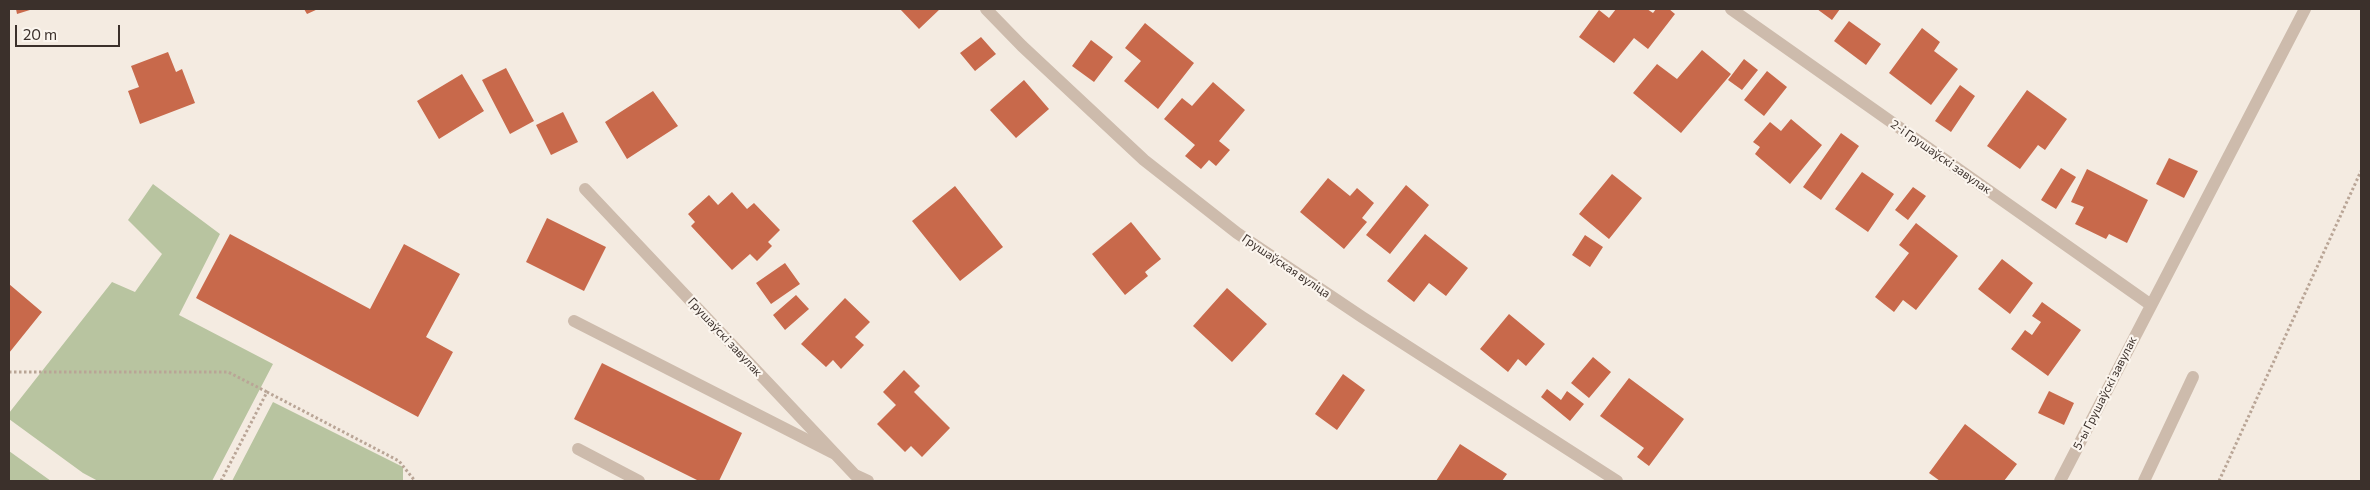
<!DOCTYPE html>
<meta charset="utf-8">
<style>
body{margin:0}
#map{position:relative;width:2370px;height:490px;overflow:hidden;background:#f4ebe1;font-family:Commissioner,sans-serif}
canvas{display:block}
.frame{position:absolute;inset:0;border:10px solid #3b302b;pointer-events:none}
.scale{position:absolute;left:15px;top:25px;width:105px;height:22px;box-sizing:border-box;border:2px solid #3b302b;border-top:0;padding-left:6px;font-size:15px;line-height:18px;white-space:nowrap;color:#3b302b;-webkit-text-stroke:4px #fbf5ee;paint-order:stroke}
</style>
<div id="map">
<canvas width="2370" height="490"></canvas>
<div class="frame"></div>
<div class="scale">20 m</div>
</div>
<script>
const ctx = document.querySelector('canvas').getContext('2d');
ctx.lineJoin = 'round';
function paint(path, color) { ctx.fillStyle = color; ctx.fill(path, 'evenodd'); }
const shape = rows => new Path2D(rows.map(r => 'M' + r).join(''));
function stroke(path, color, width, dash) { ctx.strokeStyle = color; ctx.lineWidth = width; ctx.lineCap = dash ? 'butt' : 'round'; ctx.setLineDash(dash || []); ctx.stroke(path); }
function write(font, color, halo, rows, align = 'center') {
  ctx.font = font + ' Commissioner,sans-serif'; ctx.lineWidth = 4.5; ctx.setLineDash([]); ctx.textBaseline = 'middle'; ctx.strokeStyle = halo; ctx.fillStyle = color; for (const [text, x, y, turn = 0] of rows) {
    ctx.save(); ctx.translate(x, y); ctx.rotate((+turn || 0) * Math.PI / 180); ctx.textAlign = isNaN(turn) ? turn : align; if (halo) ctx.strokeText(text, 0, 0); ctx.fillText(text, 0, 0); ctx.restore();
  }
}
paint(shape([
 [153,184,220,234,179,315,273,364,212,481,98,481,83,473,9,419,9,413,112,282,135,292,162,254,128,220],
 [273,402,403,467,403,481,232,481],
 [9,451,51,481,9,481]
]), '#b8c4a0');
paint(shape([
 [16,9,33,9,17,14],
 [304,9,318,9,307,14],
 [900,9,940,9,919,29],
 [1616,9,1647,9,1653,13,1656,9,1669,9,1675,14,1648,49,1634,38,1614,63,1579,37,1599,10,1609,18],
 [1817,9,1840,9,1832,20],
 [1849,21,1881,44,1866,65,1834,41],
 [1145,23,1194,63,1158,109,1124,81,1141,61,1125,48],
 [1922,28,1940,42,1934,51,1958,69,1931,105,1889,73],
 [981,37,996,54,975,71,960,53],
 [1091,40,1113,57,1094,82,1072,66],
 [1702,50,1731,74,1681,133,1633,93,1657,64,1677,79],
 [168,52,176,72,182,69,195,103,140,124,128,91,139,87,131,66],
 [1744,59,1758,70,1742,90,1728,80],
 [506,68,534,121,510,134,482,80],
 [1767,71,1787,87,1764,116,1744,100],
 [462,74,484,111,439,139,417,101],
 [1024,80,1049,109,1016,138,990,110],
 [1213,82,1245,110,1219,141,1230,150,1216,166,1209,160,1201,169,1185,156,1195,145,1164,119,1182,98,1192,106],
 [1960,85,1975,96,1951,132,1935,121],
 [2027,90,2067,119,2045,150,2038,145,2020,169,1987,146],
 [653,91,678,126,627,159,605,122],
 [563,112,578,142,551,155,536,125],
 [1791,119,1822,145,1790,184,1755,154,1760,147,1753,142,1770,122,1781,131],
 [1841,133,1859,146,1821,200,1803,187],
 [2169,158,2198,171,2184,198,2156,184],
 [2061,168,2076,177,2056,209,2041,200],
 [2087,169,2148,200,2127,243,2109,234,2106,239,2075,224,2084,207,2071,202],
 [1862,172,1894,194,1868,232,1835,209],
 [1612,174,1642,198,1609,239,1579,214],
 [1328,178,1350,196,1357,188,1374,203,1362,218,1367,222,1344,249,1300,212],
 [1406,185,1429,205,1390,254,1366,235],
 [955,186,1003,247,960,281,912,221],
 [1913,187,1926,196,1908,220,1895,210],
 [732,192,747,209,754,203,780,230,768,242,772,246,757,261,750,254,732,270,691,226,695,222,688,214,709,195,718,205],
 [547,218,606,247,584,291,526,262],
 [1131,222,1161,259,1145,272,1148,276,1125,295,1092,254],
 [1916,223,1958,256,1916,310,1903,300,1894,312,1875,297,1909,253,1899,245],
 [230,234,370,309,404,244,460,274,426,337,453,352,418,417,196,298],
 [1425,234,1468,268,1446,296,1429,283,1414,302,1387,281],
 [1585,235,1603,247,1590,267,1572,255],
 [2002,259,2033,283,2010,314,1978,289],
 [785,263,800,284,771,304,756,283],
 [9,284,42,312,9,353],
 [1227,288,1267,324,1232,362,1193,326],
 [796,295,809,309,785,330,773,315],
 [845,298,870,322,855,337,864,345,841,369,833,360,826,367,801,344],
 [2042,302,2081,330,2048,376,2011,349,2025,330,2032,335,2041,322,2032,316],
 [1509,314,1545,344,1526,366,1518,359,1508,372,1480,349],
 [1593,357,1611,372,1589,398,1571,383],
 [602,363,742,433,719,481,699,481,574,419],
 [904,370,920,386,914,392,950,428,922,457,911,446,905,452,877,424,896,405,883,392],
 [1343,374,1365,390,1337,430,1315,414],
 [1629,378,1684,419,1649,466,1637,457,1644,448,1600,416],
 [1547,389,1561,400,1567,391,1584,404,1570,421,1541,397],
 [2049,391,2074,403,2064,425,2038,413],
 [1965,424,2017,464,2004,481,1940,481,1929,473],
 [1460,444,1507,474,1502,481,1436,481]
]), '#c8694b');
stroke(shape([
 [9,372,228,372,267,392],
 [221,481,267,392,399,461,415,481],
 [2219,481,2361,171]
]), '#b9a596', 3, [2.5, 2.5]);
stroke(shape([
 [574,321,833,453],
 [578,449,639,481],
 [2144,481,2193,377]
]), '#cdbbac', 12);
stroke(shape([
 [986,9,1022,46,1144,160,1237,233,1362,317,1617,481],
 [1731,9,2151,305],
 [585,189,855,475,868,481],
 [2060,481,2305,9]
]), '#cdbbac', 12);
write('12px', '#3b302b', '#fbf5ee', [
 ["2-і Грушаўскі завулак",1941,157,35],
 ["Грушаўская вуліца",1286,266,34],
 ["Грушаўскі завулак",725,337,47],
 ["5-ы Грушаўскі завулак",2105,393,-63]
]);
</script>
